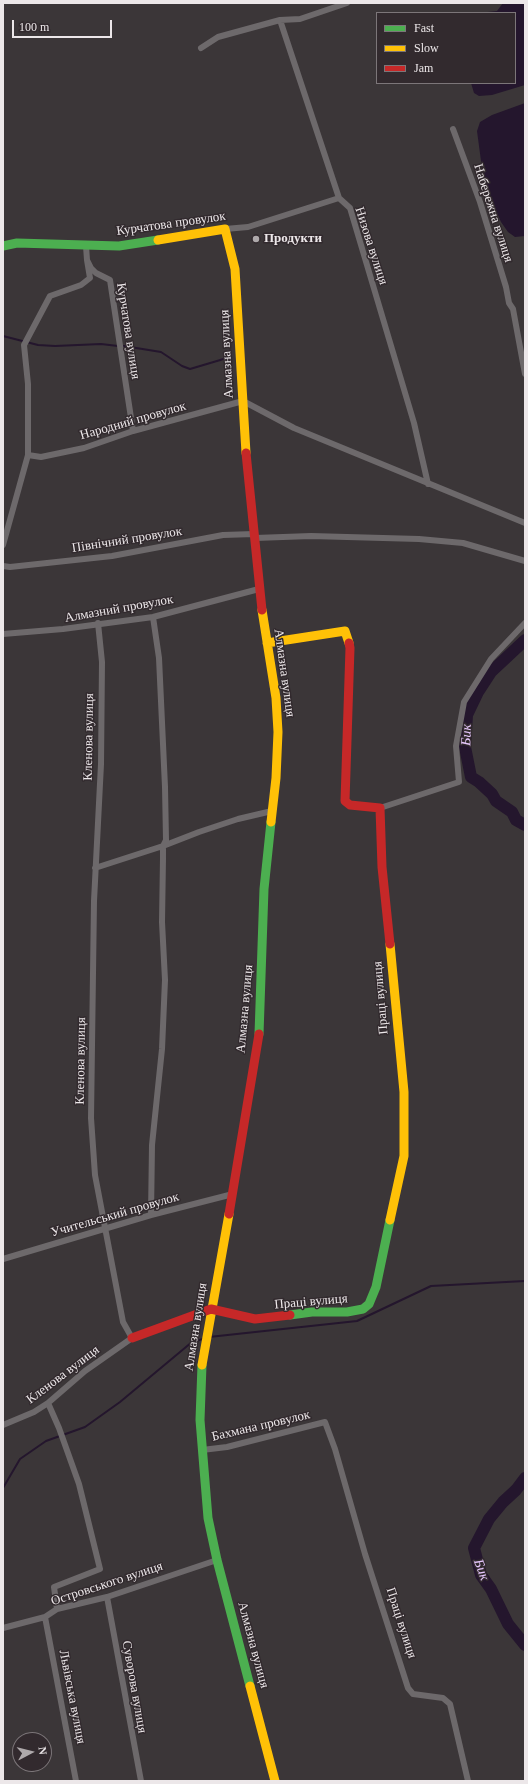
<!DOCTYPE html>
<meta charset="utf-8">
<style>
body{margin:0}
#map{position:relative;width:528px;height:1784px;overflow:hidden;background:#3b3638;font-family:"Times New Roman",serif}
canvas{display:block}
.frame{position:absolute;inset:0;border:4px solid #ece7e9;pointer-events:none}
.legend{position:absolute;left:376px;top:12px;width:140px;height:72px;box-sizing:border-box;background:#322a2e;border:1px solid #7c7679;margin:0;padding:5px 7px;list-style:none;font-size:12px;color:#ece7e9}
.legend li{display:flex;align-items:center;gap:8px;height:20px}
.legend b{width:20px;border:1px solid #7c7679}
.north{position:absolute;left:12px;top:1732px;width:40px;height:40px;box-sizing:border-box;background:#322a2e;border:1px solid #7c7679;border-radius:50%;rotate:83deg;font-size:11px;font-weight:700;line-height:16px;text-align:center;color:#ece7e9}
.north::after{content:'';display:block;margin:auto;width:14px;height:18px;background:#aea9ab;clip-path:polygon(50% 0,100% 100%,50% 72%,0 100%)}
.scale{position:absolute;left:12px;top:20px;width:100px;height:18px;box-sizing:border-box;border:2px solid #ece7e9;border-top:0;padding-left:5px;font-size:12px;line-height:14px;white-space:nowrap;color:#ece7e9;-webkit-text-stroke:3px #322a2e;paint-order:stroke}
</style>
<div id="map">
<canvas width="528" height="1784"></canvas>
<div class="frame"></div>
<ul class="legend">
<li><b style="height:5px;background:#4caf50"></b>Fast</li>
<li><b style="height:5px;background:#ffc107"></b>Slow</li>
<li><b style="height:5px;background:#c62828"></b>Jam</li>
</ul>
<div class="north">N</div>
<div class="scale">100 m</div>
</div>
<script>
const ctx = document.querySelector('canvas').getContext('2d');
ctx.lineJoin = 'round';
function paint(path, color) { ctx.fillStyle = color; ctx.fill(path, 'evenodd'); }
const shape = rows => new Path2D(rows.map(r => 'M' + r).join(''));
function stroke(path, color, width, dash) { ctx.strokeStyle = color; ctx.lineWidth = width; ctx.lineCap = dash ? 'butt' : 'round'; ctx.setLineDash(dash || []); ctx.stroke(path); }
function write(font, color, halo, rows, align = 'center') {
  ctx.font = font + ' "Times New Roman",serif'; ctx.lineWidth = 3; ctx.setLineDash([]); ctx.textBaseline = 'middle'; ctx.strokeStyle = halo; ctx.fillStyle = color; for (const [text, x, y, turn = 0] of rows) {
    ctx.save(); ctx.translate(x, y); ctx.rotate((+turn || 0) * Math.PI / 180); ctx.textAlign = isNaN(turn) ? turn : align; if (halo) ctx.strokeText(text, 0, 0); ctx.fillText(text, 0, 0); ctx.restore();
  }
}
paint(shape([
 [503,3,525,3,525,85,492,95,479,96,474,93,471,83,515,83,515,13,478,13,497,11],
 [525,103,525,236,515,237,508,232,501,222,487,191,483,176,477,131,480,122,492,115]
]), '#24162d');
stroke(shape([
 [3,336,38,345,55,346,101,344,118,346],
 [124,346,161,352,182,366,190,369,227,358],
 [209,1337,357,1321,431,1286,525,1281],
 [3,1488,20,1459,46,1441,85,1427,120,1402,192,1342,203,1339]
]), '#24162d', 2);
stroke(shape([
 [525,640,491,672,478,692,467,715,465,747,471,777,479,782,492,794,496,801,512,812,516,820,525,825],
 [525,1478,516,1490,503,1502,489,1519,474,1548,481,1575,491,1589,508,1624,525,1645]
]), '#24162d', 12);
stroke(shape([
 [280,20,339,198,350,208,414,423,428,484],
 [201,48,218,37,280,20,300,19,347,3],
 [453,129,480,202,506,287,509,303,513,309,525,374],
 [225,229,248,227,339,198],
 [86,246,87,260,91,268,96,273,110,280,133,431],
 [28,455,41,457,84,448,133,431,243,401,294,428,525,523],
 [255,538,311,536,419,539,463,543,525,561],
 [3,545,28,455,28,384,24,345,50,296,81,285,90,278,87,260],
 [3,566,10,567,112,556,223,535,254,534],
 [3,634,63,629,153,617,259,589],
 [380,808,459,782,456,746,464,702,491,659,525,623],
 [95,868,163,846,199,832,238,819,272,811],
 [151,1215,152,1145,162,1049,165,980,162,922,163,858,163,846,166,840,165,787,159,658,153,617],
 [3,1259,151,1215,233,1194],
 [48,1403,59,1428,79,1484,100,1569,54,1587,57,1609],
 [3,1425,34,1412,48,1403,85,1371,132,1338,123,1322,95,1175,91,1118,94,901,101,764,102,662,98,623],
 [202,1450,227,1447,325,1422,335,1449,365,1554,408,1688,413,1694,443,1698,450,1704,468,1781],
 [107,1597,141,1781],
 [45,1617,76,1781],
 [3,1628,45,1617,57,1609,107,1597,217,1560]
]), '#6d696b', 6);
stroke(shape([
 [3,246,17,243,119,246,158,240],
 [259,1034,264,889,271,822],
 [290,1315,312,1312,347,1312,363,1309,369,1304,376,1287,390,1220],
 [202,1365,200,1420,208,1518,217,1560,250,1686]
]), '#4caf50', 9);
stroke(shape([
 [158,240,225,229,235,269,246,453],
 [262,610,276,698,278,732,276,778,271,822],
 [267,643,345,631,349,643],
 [390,944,404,1092,404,1156,390,1220],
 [202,1365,229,1214],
 [250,1686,275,1781]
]), '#ffc107', 9);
stroke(shape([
 [246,453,262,610],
 [349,643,350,648,345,801,350,805,380,808,382,867,390,944],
 [229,1214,259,1034],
 [132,1338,211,1309,255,1319,290,1315]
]), '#c62828', 9);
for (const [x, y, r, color] of [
 [256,239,4,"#aea9ab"]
]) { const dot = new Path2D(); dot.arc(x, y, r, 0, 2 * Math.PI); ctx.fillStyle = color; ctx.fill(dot); stroke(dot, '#322a2e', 1.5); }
write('13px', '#ece7e9', '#322a2e', [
 ["Набережна вулиця",493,213,72],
 ["Курчатова провулок",171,224,-8],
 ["Низова вулиця",371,246,72],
 ["Курчатова вулиця",128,331,81],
 ["Алмазна вулиця",227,354,-93],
 ["Народний провулок",133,421,-16],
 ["Північний провулок",127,540,-9],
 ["Алмазний провулок",119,609,-10],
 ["Алмазна вулиця",284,673,82],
 ["Кленова вулиця",89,737,-89],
 ["Праці вулиця",381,998,-95],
 ["Алмазна вулиця",245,1009,-85],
 ["Кленова вулиця",81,1061,-89],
 ["Учительський провулок",115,1215,-16],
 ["Праці вулиця",311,1302,-5],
 ["Алмазна вулиця",196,1327,-81],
 ["Кленова вулиця",63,1375,-37],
 ["Бахмана провулок",261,1426,-13],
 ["Островського вулиця",107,1584,-18],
 ["Праці вулиця",401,1623,72],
 ["Алмазна вулиця",253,1645,75],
 ["Суворова вулиця",134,1687,80],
 ["Львівська вулиця",72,1697,79]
]);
write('bold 13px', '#ece7e9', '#322a2e', [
 ["Продукти",264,239]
], 'left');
write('italic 14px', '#e6c7fc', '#322a2e', [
 ["Бик",467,735,-88],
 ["Бик",481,1570,70]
]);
</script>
